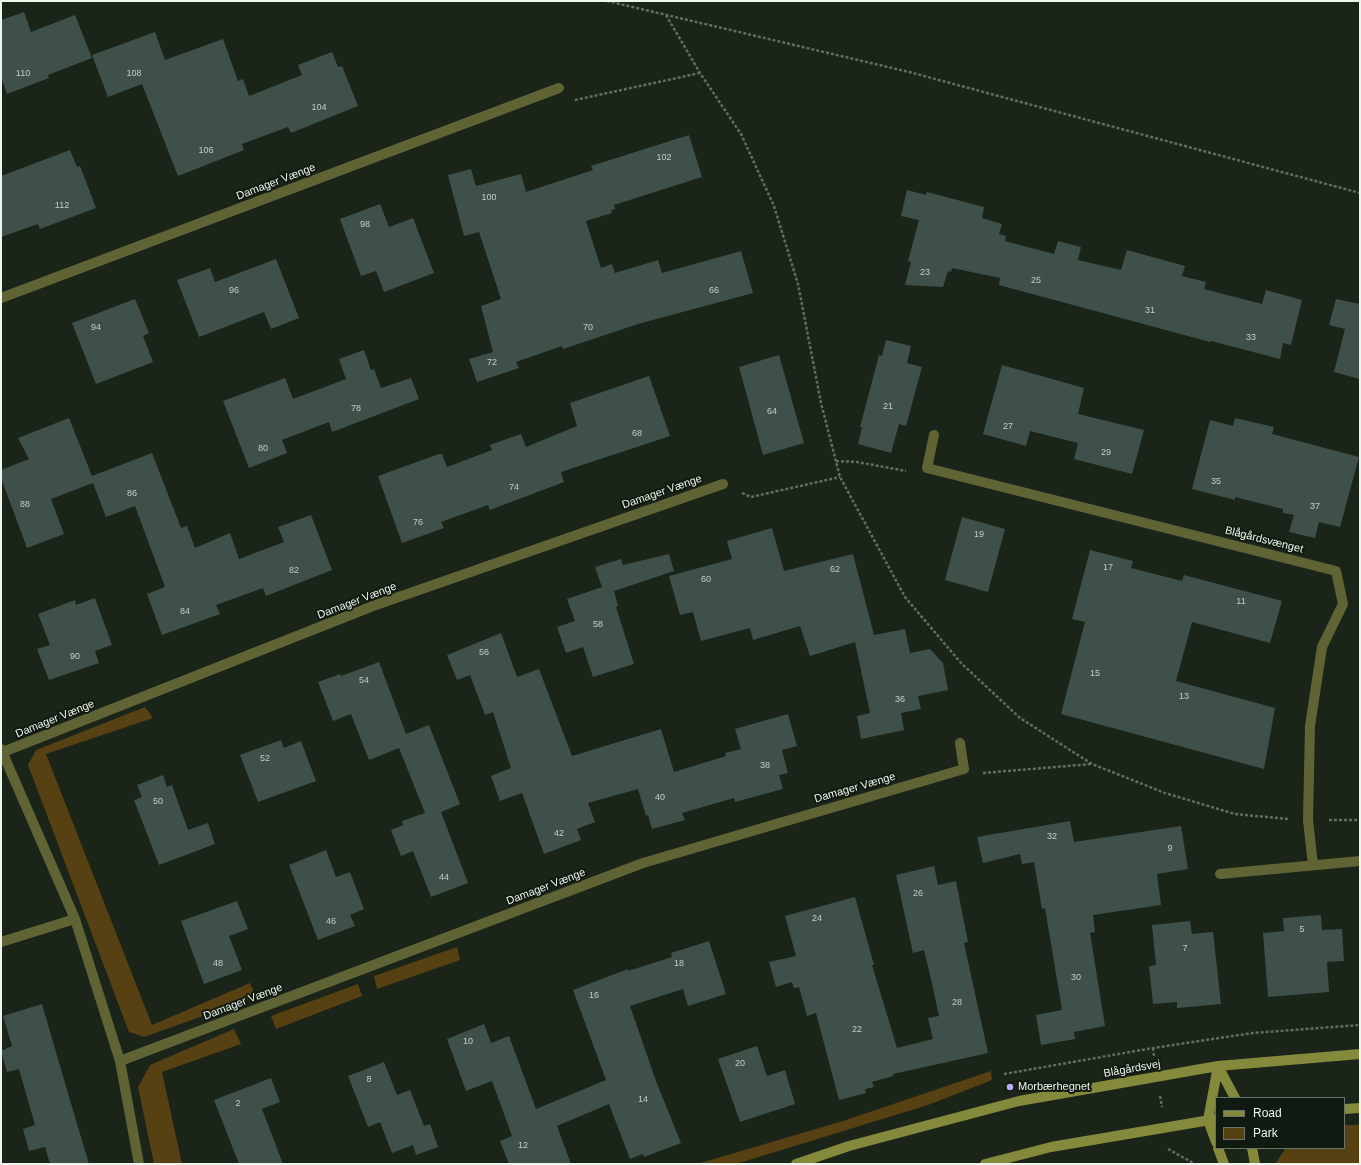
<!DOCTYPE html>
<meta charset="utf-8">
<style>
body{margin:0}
#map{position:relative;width:1361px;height:1165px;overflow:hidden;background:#1a2419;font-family:Helvetica,sans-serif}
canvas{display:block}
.frame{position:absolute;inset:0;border:2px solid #eef5ed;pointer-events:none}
.legend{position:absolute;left:1215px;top:1097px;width:130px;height:52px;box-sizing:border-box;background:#111a10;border:1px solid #697268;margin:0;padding:5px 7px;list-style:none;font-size:12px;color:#eef5ed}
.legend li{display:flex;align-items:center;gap:8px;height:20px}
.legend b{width:20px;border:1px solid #697268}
</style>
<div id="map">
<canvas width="1361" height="1165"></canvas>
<div class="frame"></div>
<ul class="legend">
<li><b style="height:5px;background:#85893b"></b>Road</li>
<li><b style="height:11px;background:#574113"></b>Park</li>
</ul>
</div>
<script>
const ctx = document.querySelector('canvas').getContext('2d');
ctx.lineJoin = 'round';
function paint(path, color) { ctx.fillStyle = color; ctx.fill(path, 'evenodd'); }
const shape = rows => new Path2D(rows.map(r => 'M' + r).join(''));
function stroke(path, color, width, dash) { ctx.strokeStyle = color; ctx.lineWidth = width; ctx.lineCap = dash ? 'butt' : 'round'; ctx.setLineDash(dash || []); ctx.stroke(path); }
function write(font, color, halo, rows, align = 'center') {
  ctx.font = font + ' Helvetica,sans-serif'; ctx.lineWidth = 4; ctx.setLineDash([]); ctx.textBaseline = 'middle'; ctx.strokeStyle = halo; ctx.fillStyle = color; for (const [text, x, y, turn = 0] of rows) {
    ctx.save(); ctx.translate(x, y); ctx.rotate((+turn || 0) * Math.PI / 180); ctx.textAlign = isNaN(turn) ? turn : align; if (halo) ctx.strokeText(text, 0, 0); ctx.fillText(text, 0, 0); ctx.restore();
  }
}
paint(shape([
 [145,707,153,718,46,754,152,1025,250,983,256,997,144,1037,129,1032,28,765,36,750],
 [457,947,460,960,377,989,374,976],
 [358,984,362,996,276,1029,271,1016],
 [234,1029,241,1044,162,1072,182,1164,154,1164,138,1087,150,1065],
 [991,1071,992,1080,928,1105,736,1164,697,1164,843,1121],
 [1344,1125,1360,1125,1360,1164,1275,1164,1286,1148,1344,1148]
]), '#574113');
paint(shape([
 [24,12,31,32,75,15,92,58,48,75,49,78,7,94,1,77,1,20],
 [155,32,165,60,223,39,238,81,243,79,249,96,302,75,298,65,332,52,338,67,342,66,358,106,291,133,288,127,242,144,244,150,178,176,142,84,108,97,92,55],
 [689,135,702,177,614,205,615,209,611,210,612,213,586,221,601,268,612,264,615,273,658,260,662,273,741,251,753,293,638,324,563,349,562,346,516,362,519,368,477,382,469,359,493,352,481,306,501,299,479,232,464,236,448,175,471,169,476,186,521,174,526,192,593,170,591,166],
 [70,150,77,167,80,166,96,208,40,229,38,224,1,237,1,176],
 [907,190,926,195,927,192,984,207,982,218,1002,224,999,234,1006,236,1005,241,1054,254,1058,241,1081,247,1078,260,1121,270,1127,250,1185,266,1182,276,1206,282,1204,289,1262,304,1266,290,1302,300,1291,345,1283,343,1280,359,1211,341,1210,342,999,285,1000,278,952,268,951,272,948,271,943,287,905,285,911,262,908,261,919,220,901,216],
 [380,204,389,227,413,218,434,273,384,292,376,271,361,276,340,219],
 [276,259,299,318,271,329,264,312,199,337,177,280,210,268,215,282],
 [135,299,149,333,143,336,153,362,96,384,72,323],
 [1336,299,1360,304,1360,379,1334,372,1345,329,1329,325],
 [886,340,911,346,907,363,922,367,906,426,899,424,891,453,858,444,862,427,860,427,879,355,882,356],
 [364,350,371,370,374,369,381,388,411,378,419,399,332,432,329,422,282,440,287,453,249,468,223,401,285,378,293,399,346,379,339,359],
 [779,355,804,443,763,455,739,367],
 [1002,365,1084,388,1078,414,1144,430,1132,474,1074,459,1078,443,1030,431,1026,446,983,434],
 [649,376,670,436,561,472,564,482,490,510,488,505,441,522,444,528,402,543,378,476,439,454,442,454,447,467,492,450,490,445,521,434,526,447,577,426,570,403],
 [69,418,92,476,152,453,181,528,187,526,195,548,230,533,239,559,284,542,278,527,311,515,332,570,266,596,263,588,216,605,220,614,162,635,147,594,165,587,135,506,106,517,93,483,51,499,64,534,27,548,1,478,1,470,29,459,18,438],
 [1235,418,1274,427,1272,434,1359,457,1340,527,1319,522,1315,538,1289,532,1294,515,1283,513,1283,509,1235,497,1235,500,1192,489,1210,420,1233,426],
 [962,517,1005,529,988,592,945,580],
 [772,528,784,571,853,554,874,635,905,629,910,653,930,649,943,663,948,690,918,696,921,709,901,713,904,730,861,739,857,716,870,713,855,642,810,656,800,626,753,640,750,628,701,641,693,612,680,615,669,576,732,559,727,541],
 [1090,550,1133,561,1131,568,1182,581,1184,575,1282,601,1270,643,1192,622,1176,681,1275,708,1264,769,1061,714,1085,622,1072,619],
 [669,554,674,571,614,591,618,606,616,607,634,664,593,677,583,647,566,653,557,627,575,621,567,599,602,587,595,567,621,559,623,565],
 [95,598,112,645,95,651,99,663,49,680,37,649,50,645,38,614,75,600,76,605],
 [501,633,517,677,539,669,572,756,661,729,674,772,726,756,725,753,741,749,735,729,788,714,797,746,782,750,788,773,779,775,783,789,735,802,734,798,682,813,685,820,652,829,648,815,646,816,638,789,588,803,595,822,577,829,581,840,544,854,522,793,500,801,491,776,511,768,493,712,485,715,470,675,457,680,447,655],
 [379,662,406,734,429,725,460,804,441,812,468,883,431,897,413,851,401,856,391,830,403,825,402,821,425,813,399,748,369,760,351,714,333,721,318,682,340,674,341,676],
 [281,740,284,748,301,741,316,781,258,802,240,755],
 [163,775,167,787,172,785,188,830,208,823,215,844,159,865,134,800,142,797,137,785],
 [1070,821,1074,842,1181,826,1188,869,1157,874,1161,905,1093,915,1095,932,1090,933,1105,1026,1074,1032,1075,1039,1041,1045,1036,1015,1062,1010,1045,908,1042,909,1034,862,1022,864,1020,854,983,863,977,837],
 [326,850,336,877,350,872,364,909,350,915,355,926,318,940,289,865],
 [934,866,938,885,956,881,968,942,964,943,988,1053,893,1074,893,1076,872,1082,874,1087,865,1089,866,1093,839,1100,816,1013,807,1016,799,987,794,988,792,982,776,987,769,962,796,956,785,916,855,897,874,965,872,965,897,1048,933,1039,928,1018,939,1016,931,979,924,950,913,953,896,875],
 [237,901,248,929,229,936,242,970,204,984,181,921],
 [1321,915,1322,930,1342,929,1344,961,1327,962,1329,992,1268,997,1263,933,1284,931,1283,918],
 [1190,921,1192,934,1213,932,1221,1004,1177,1008,1177,1002,1153,1004,1149,966,1156,965,1152,925],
 [709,941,726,994,688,1006,683,989,630,1006,656,1081,681,1143,644,1157,643,1154,630,1159,609,1104,557,1126,571,1164,509,1164,500,1141,512,1136,492,1081,466,1091,447,1039,484,1024,491,1043,509,1036,536,1109,606,1080,573,990,628,969,628,971,672,957,671,953],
 [42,1004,67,1090,89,1164,50,1164,45,1147,29,1151,23,1129,35,1125,19,1069,7,1072,1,1051,12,1046,3,1016],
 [757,1046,767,1076,785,1070,795,1104,740,1122,718,1059],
 [384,1062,397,1095,410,1090,424,1126,430,1124,438,1147,416,1155,413,1145,392,1153,380,1122,368,1127,348,1076],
 [271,1078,280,1102,262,1109,283,1164,239,1164,214,1100]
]), '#3f504a');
stroke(shape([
 [607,1,909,72,1360,193],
 [666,15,700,73,741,134,774,206,798,284,821,403,840,477,905,597,961,663,1020,718,1092,764,1165,793,1235,814,1288,819],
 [575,100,700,73],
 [836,461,857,462,906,471],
 [742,493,751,497,840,477],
 [983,773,1092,764],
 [1329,820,1360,820],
 [1153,1048,1154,1057],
 [1004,1074,1153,1048,1253,1033,1360,1025],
 [1160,1096,1162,1107],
 [1168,1149,1195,1164]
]), '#636c62', 2.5, [3, 2]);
stroke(shape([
 [1,298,559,88],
 [934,435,927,468,1336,571,1343,604,1322,647,1310,726,1308,820,1313,865],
 [1,749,75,919,120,1061,139,1164],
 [3,752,373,606,723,484],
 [1220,874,1360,861],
 [1,942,75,919],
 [120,1061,643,863,964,769,960,743]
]), '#606435', 10);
stroke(shape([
 [1218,1066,1235,1098],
 [1344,1109,1360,1108],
 [1216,1142,1208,1120,1218,1066],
 [1218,1148,1224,1164],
 [1252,1148,1255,1164],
 [796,1164,849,1146,1019,1101,1218,1066,1360,1054],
 [985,1164,1051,1147,1216,1119]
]), '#85893b', 10);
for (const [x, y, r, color] of [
 [1010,1087,4,"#baaaf7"]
]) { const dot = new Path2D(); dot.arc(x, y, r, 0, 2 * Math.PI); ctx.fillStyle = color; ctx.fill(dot); stroke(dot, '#111a10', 1.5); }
write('9px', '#c2ccc4', null, [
 ["110",23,74],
 ["108",134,74],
 ["104",319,108],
 ["106",206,151],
 ["102",664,158],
 ["100",489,198],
 ["112",62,206],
 ["98",365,225],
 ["23",925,273],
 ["25",1036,281],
 ["96",234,291],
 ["66",714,291],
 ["31",1150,311],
 ["94",96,328],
 ["70",588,328],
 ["33",1251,338],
 ["72",492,363],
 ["21",888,407],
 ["78",356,409],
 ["64",772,412],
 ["27",1008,427],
 ["68",637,434],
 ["80",263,449],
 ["29",1106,453],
 ["35",1216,482],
 ["74",514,488],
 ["86",132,494],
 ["88",25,505],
 ["37",1315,507],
 ["76",418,523],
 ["19",979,535],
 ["17",1108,568],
 ["62",835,570],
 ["82",294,571],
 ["60",706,580],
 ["11",1241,602],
 ["84",185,612],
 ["58",598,625],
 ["56",484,653],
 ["90",75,657],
 ["15",1095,674],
 ["54",364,681],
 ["13",1184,697],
 ["36",900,700],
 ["52",265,759],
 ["38",765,766],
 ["40",660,798],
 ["50",158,802],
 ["42",559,834],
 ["32",1052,837],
 ["9",1170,849],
 ["44",444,878],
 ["26",918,894],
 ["24",817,919],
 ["46",331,922],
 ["5",1302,930],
 ["7",1185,949],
 ["48",218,964],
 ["18",679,964],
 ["30",1076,978],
 ["16",594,996],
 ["28",957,1003],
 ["22",857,1030],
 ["10",468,1042],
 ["20",740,1064],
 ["8",369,1080],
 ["14",643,1100],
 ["2",238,1104],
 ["12",523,1146]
]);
write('11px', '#eef5ed', '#111a10', [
 ["Damager Vænge",276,182,-21],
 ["Damager Vænge",662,492,-19],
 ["Blågårdsvænget",1264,540,14],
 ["Damager Vænge",357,601,-21],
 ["Damager Vænge",55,719,-22],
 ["Damager Vænge",855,788,-16],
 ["Damager Vænge",546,887,-21],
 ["Damager Vænge",243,1002,-21],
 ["Blågårdsvej",1132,1069,-10]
]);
write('11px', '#eef5ed', '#111a10', [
 ["Morbærhegnet",1018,1087]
], 'left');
</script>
